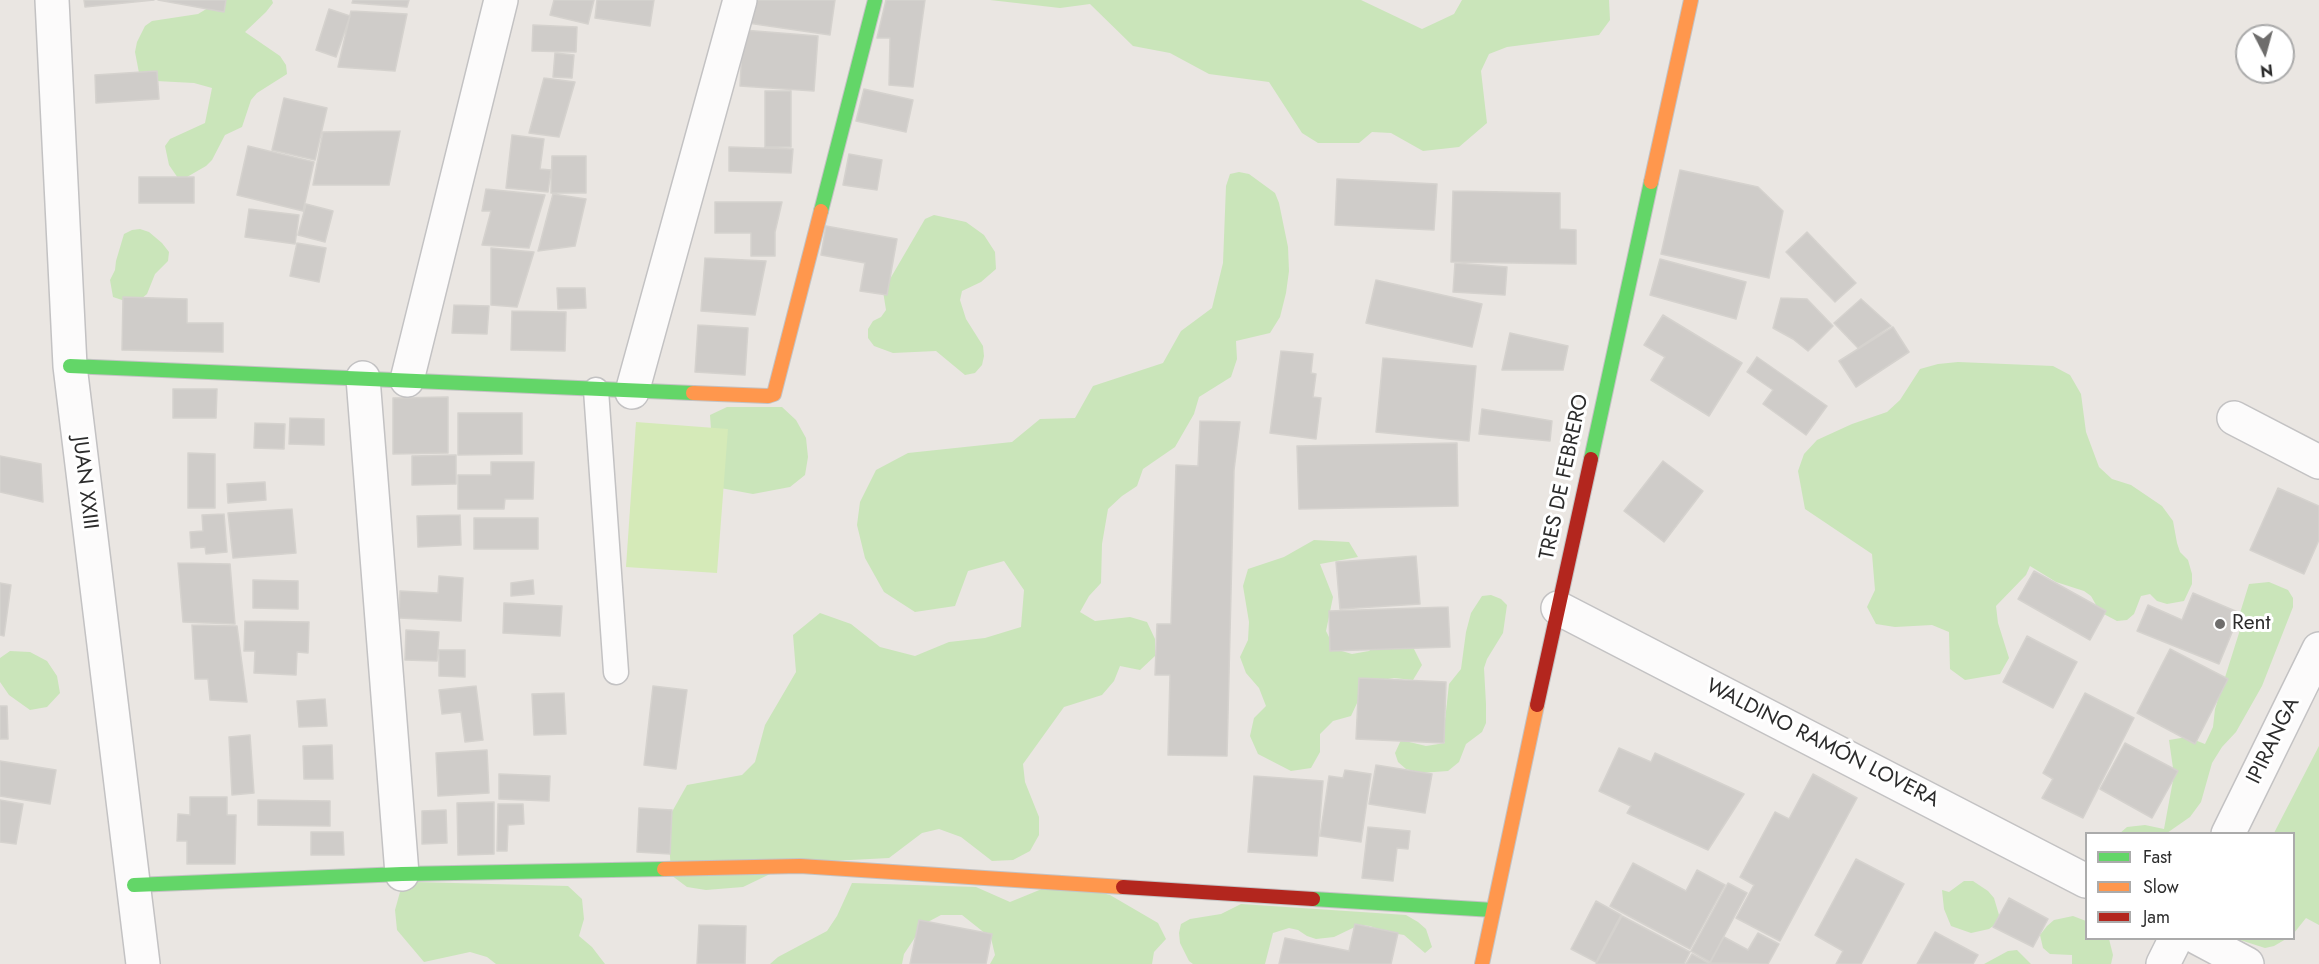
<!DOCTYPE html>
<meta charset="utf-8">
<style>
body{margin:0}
#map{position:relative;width:2319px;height:964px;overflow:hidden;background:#eae6e2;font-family:Jost,sans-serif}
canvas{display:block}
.legend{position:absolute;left:2085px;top:832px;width:210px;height:108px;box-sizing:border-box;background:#fff;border:2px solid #ababab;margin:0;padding:8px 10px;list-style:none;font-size:18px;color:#2c2c2c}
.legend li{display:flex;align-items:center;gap:12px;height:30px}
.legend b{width:30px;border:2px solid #ababab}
.north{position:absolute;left:2235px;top:24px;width:60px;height:60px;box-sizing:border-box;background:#fff;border:2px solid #ababab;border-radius:50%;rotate:174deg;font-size:16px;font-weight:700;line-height:24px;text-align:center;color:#2c2c2c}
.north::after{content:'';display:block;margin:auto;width:21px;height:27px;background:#6e6d6c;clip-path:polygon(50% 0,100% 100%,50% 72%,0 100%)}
</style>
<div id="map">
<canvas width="2319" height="964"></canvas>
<ul class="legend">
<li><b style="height:8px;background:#63d668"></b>Fast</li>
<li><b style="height:8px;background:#ff974d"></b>Slow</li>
<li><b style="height:8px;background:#b3261e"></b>Jam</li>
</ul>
<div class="north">N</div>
</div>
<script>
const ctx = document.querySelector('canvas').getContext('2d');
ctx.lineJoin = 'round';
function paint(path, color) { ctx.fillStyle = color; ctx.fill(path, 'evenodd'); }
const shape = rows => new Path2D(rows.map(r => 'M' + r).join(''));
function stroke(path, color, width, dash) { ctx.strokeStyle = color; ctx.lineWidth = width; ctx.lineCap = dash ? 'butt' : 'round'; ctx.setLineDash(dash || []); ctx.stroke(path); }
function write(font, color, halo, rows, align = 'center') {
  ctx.font = font + ' Jost,sans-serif'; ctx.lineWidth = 6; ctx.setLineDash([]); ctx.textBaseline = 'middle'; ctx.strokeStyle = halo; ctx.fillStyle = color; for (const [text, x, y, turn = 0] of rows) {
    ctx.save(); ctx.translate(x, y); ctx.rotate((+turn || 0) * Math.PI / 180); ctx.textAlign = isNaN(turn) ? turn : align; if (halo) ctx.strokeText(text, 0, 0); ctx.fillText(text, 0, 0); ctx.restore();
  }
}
paint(shape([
 [215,0,272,0,273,3,266,12,245,32,280,56,286,65,287,74,257,93,251,100,242,127,225,135,212,160,206,166,180,181,169,165,165,146,170,139,205,123,212,88,194,83,156,81,139,73,135,52,137,42,145,26,152,21,198,14,208,8],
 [990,0,1361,0,1422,29,1454,14,1462,0,1609,0,1610,20,1599,35,1507,47,1489,54,1481,71,1487,123,1459,147,1423,151,1391,133,1372,132,1359,143,1318,143,1302,133,1269,82,1209,74,1170,53,1133,46,1090,4,1060,8],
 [1239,172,1249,174,1275,193,1279,203,1288,247,1289,271,1286,293,1280,317,1270,333,1236,341,1237,359,1231,377,1199,397,1194,414,1175,447,1143,469,1137,486,1122,496,1108,509,1102,544,1101,583,1089,596,1080,612,1095,621,1130,617,1147,622,1155,639,1155,656,1140,670,1120,666,1114,681,1102,695,1064,707,1023,764,1025,782,1039,817,1039,835,1030,851,1013,860,992,861,961,837,939,829,922,833,889,858,793,863,743,887,706,890,687,887,671,875,668,819,687,785,742,775,755,762,765,725,796,672,793,635,820,613,851,624,880,647,915,656,949,642,985,638,1021,627,1024,590,1004,561,968,571,955,606,915,612,884,592,865,558,857,525,860,502,876,470,908,453,1012,442,1040,419,1075,418,1093,386,1163,363,1181,331,1212,308,1223,263,1226,186,1230,174],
 [934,215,966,222,984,235,995,252,996,269,981,282,962,291,960,300,966,319,983,346,984,356,982,365,975,373,965,375,936,351,893,353,874,346,868,338,868,329,873,321,881,317,886,310,883,291,925,219],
 [140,229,149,232,162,243,169,252,168,261,155,274,147,294,140,300,122,300,113,297,110,280,115,270,116,261,124,234,132,230],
 [1958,362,2053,366,2070,375,2081,394,2086,432,2099,467,2112,479,2131,485,2162,506,2173,521,2177,543,2180,552,2188,560,2192,574,2192,584,2184,601,2167,604,2157,601,2150,594,2141,596,2134,614,2127,620,2117,621,2100,612,2091,596,2084,591,2056,582,2030,566,2026,575,1996,606,1998,623,2009,658,2000,674,1965,680,1950,669,1949,632,1932,625,1895,627,1876,624,1867,607,1875,590,1872,554,1805,509,1798,471,1804,454,1817,440,1852,424,1887,412,1900,400,1920,369,1938,364],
 [727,407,782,407,796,420,806,438,808,457,805,475,790,487,753,494,715,487,710,415],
 [1314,540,1349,542,1358,557,1320,564,1333,597,1326,631,1335,649,1352,654,1369,651,1383,638,1413,647,1422,665,1413,680,1394,678,1359,684,1358,701,1351,716,1333,721,1320,734,1320,752,1311,768,1291,771,1258,754,1250,736,1254,718,1266,706,1259,688,1246,673,1240,657,1248,640,1249,622,1243,586,1248,569,1284,557],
 [2269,582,2288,590,2293,598,2293,607,2262,686,2236,732,2222,747,2212,763,2201,802,2190,817,2167,833,2119,834,2127,827,2145,825,2164,829,2174,775,2169,740,2187,737,2205,744,2213,727,2215,709,2239,633,2240,613,2249,584],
 [1491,595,1501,599,1507,605,1503,633,1487,659,1484,668,1486,704,1486,723,1482,732,1466,744,1459,762,1448,771,1420,773,1406,769,1398,762,1395,753,1401,740,1426,746,1445,743,1443,739,1449,684,1461,669,1466,632,1471,613,1482,596],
 [10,651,30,652,47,661,57,676,60,693,47,707,30,710,9,695,0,682,0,658],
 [2319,746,2319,925,2306,918,2294,933,2294,834,2274,833],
 [1964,881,1973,881,1988,891,1994,898,1999,915,1996,924,1989,929,1971,933,1951,926,1944,909,1942,890,1949,892],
 [415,882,568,886,582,899,584,919,579,936,592,947,605,964,496,964,487,957,470,952,424,962,397,930,395,910,400,892],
 [1059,882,1110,895,1158,923,1166,939,1154,952,1152,964,990,964,995,955,991,938,962,915,941,915,924,924,904,954,902,964,770,964,778,957,827,931,837,916,852,883,976,887,1010,902],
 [1241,904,1406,915,1418,922,1426,929,1432,947,1425,953,1404,935,1386,932,1370,926,1359,925,1334,937,1316,939,1307,936,1298,930,1289,928,1273,933,1265,964,1193,964,1189,961,1180,943,1179,933,1181,924,1190,919,1221,914],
 [2073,916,2086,921,2086,938,2109,939,2113,955,2111,964,2072,964,2072,955,2050,954,2043,948,2040,935,2047,926,2054,920],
 [2237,939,2286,939,2274,946,2265,948],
 [2017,950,2031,964,1984,964,2008,951]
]), '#cae5ba');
paint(shape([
 [636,422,728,429,717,573,626,567]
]), '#d5eab8');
const building = shape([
 [84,0,154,0,85,7,84,0],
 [158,0,226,0,224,12,158,0],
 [353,0,409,0,407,7,352,3,353,0],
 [554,0,594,0,588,24,550,15,554,0],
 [597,0,654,0,650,26,595,18,597,0],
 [744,0,835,0,830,35,741,22,744,0],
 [886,0,925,0,913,87,889,85,890,38,877,38,886,0],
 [329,9,350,16,336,57,316,50,329,9],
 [351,11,407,14,395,71,338,67,351,11],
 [533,25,577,27,576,52,532,51,533,25],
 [743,30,818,36,814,91,740,86,743,30],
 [555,53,574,55,572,78,553,77,555,53],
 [157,71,159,99,96,103,95,75,157,71],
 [544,78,575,82,559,137,529,133,544,78],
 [864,89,913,100,906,132,856,121,864,89],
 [765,91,791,91,791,147,765,147,765,91],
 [284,98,327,108,315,160,272,150,284,98],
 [400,131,389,185,313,185,323,132,400,131],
 [512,135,544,139,540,169,551,170,548,192,506,188,512,135],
 [248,146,314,162,303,211,237,195,248,146],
 [729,147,793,149,791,173,729,171,729,147],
 [849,154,882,160,877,190,843,185,849,154],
 [552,156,586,156,586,193,551,193,552,156],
 [1680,170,1758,187,1783,211,1769,278,1661,254,1680,170],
 [139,177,194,177,194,203,139,203,139,177],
 [1337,179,1437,184,1434,230,1335,225,1337,179],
 [486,189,545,195,529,248,482,245,491,211,482,211,486,189],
 [1453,191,1560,193,1560,229,1576,230,1576,264,1451,262,1453,191],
 [553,194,586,199,575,246,538,251,553,194],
 [715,202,782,202,775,232,775,256,751,256,751,233,715,233,715,202],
 [306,204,333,211,325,242,298,235,306,204],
 [249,209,299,215,295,244,245,237,249,209],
 [826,226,897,239,887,295,860,291,865,263,821,255,826,226],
 [1807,232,1856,283,1835,302,1786,252,1807,232],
 [297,243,326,248,319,282,290,276,297,243],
 [491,248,534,252,517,307,491,305,491,248],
 [705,258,766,261,755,315,701,311,705,258],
 [1660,259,1746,282,1736,319,1650,295,1660,259],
 [1455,263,1507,267,1505,295,1453,292,1455,263],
 [1376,280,1482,304,1472,347,1366,323,1376,280],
 [557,288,585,288,586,308,558,309,557,288],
 [123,297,187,299,187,323,223,323,223,352,122,350,123,297],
 [1781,298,1807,299,1833,326,1808,351,1793,339,1773,328,1781,298],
 [1861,299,1891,326,1858,348,1834,323,1861,299],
 [454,305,489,306,487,334,452,333,454,305],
 [512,311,566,312,565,351,511,350,512,311],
 [1663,315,1742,363,1709,416,1651,380,1665,357,1644,345,1663,315],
 [698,325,748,328,745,375,695,372,698,325],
 [1893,327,1909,352,1856,387,1839,361,1893,327],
 [1510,333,1568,346,1563,370,1502,370,1510,333],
 [1281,351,1313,354,1311,373,1316,374,1313,397,1321,398,1316,439,1270,433,1281,351],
 [1757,357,1827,406,1806,435,1763,404,1773,390,1747,372,1757,357],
 [1383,358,1476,366,1469,441,1376,432,1383,358],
 [173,389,217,389,216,418,173,418,173,389],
 [448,397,448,453,393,454,393,398,448,397],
 [1482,409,1552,421,1550,441,1479,434,1482,409],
 [458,413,522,413,522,454,458,455,458,413],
 [290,418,324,419,324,445,289,444,290,418],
 [1200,421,1240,422,1234,470,1227,756,1168,755,1170,675,1155,675,1157,624,1171,624,1176,465,1198,466,1200,421],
 [255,423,285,424,284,449,254,448,255,423],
 [1457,443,1458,506,1299,509,1297,446,1457,443],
 [188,453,215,454,215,508,188,508,188,453],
 [456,455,456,484,412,485,412,456,456,455],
 [0,456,41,464,43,502,0,492,0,456],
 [1663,461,1703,491,1664,542,1624,511,1663,461],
 [491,462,534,462,533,499,505,499,504,509,458,509,458,475,491,475,491,462],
 [265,482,266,500,228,503,227,484,265,482],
 [2278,488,2319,506,2319,540,2304,574,2250,550,2278,488],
 [292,509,296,553,233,558,228,513,292,509],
 [224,514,227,552,206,554,205,547,191,548,190,532,203,531,202,515,224,514],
 [460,515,461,545,418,547,417,516,460,515],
 [474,518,538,518,538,549,474,549,474,518],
 [1416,556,1420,604,1340,609,1336,562,1416,556],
 [178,563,230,564,235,624,183,622,178,563],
 [2034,571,2106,611,2090,640,2018,599,2034,571],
 [439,576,463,578,461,621,399,618,400,591,438,593,439,576],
 [253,580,298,581,298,609,253,608,253,580],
 [533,580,534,594,511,596,511,583,533,580],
 [0,583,11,585,4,636,0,635,0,583],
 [2193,593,2240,613,2219,664,2137,631,2148,605,2182,620,2193,593],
 [504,603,562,606,560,636,503,633,504,603],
 [1448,607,1450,647,1330,651,1329,611,1448,607],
 [245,621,309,622,308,653,297,652,296,675,254,673,255,651,244,651,245,621],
 [192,625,237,626,247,702,210,700,208,679,195,679,192,625],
 [406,630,439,632,437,661,405,660,406,630],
 [2027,636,2077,662,2053,708,2003,682,2027,636],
 [2170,649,2228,679,2195,744,2137,713,2170,649],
 [439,650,465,650,465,677,439,676,439,650],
 [1359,678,1446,682,1444,743,1356,739,1359,678],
 [476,686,483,740,465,742,461,712,442,714,439,690,476,686],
 [653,686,687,690,676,769,644,765,653,686],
 [564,693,566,734,534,735,532,694,564,693],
 [2085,693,2134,718,2083,818,2042,798,2053,779,2043,773,2085,693],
 [325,699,327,726,299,727,297,701,325,699],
 [0,706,7,706,8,739,0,739,0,706],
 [250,735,254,793,232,795,229,737,250,735],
 [2125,743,2178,771,2152,818,2100,789,2125,743],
 [332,745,333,779,304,779,303,746,332,745],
 [1619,748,1651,762,1655,753,1744,794,1708,850,1627,813,1631,806,1599,791,1619,748],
 [487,750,489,793,438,796,436,753,487,750],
 [0,761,56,770,50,804,0,796,0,761],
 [1376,765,1432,774,1425,813,1369,804,1376,765],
 [1345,770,1371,774,1361,842,1320,836,1329,776,1343,778,1345,770],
 [499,774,550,776,549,801,499,799,499,774],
 [1813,774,1857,798,1780,941,1736,918,1754,885,1740,877,1775,812,1789,819,1813,774],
 [1254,776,1323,781,1317,856,1248,852,1254,776],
 [190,797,227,797,227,815,236,815,235,864,187,864,187,841,177,841,178,814,190,815,190,797],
 [0,800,23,804,16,844,0,842,0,800],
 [258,800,330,801,330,826,258,825,258,800],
 [494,802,494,854,458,855,457,803,494,802],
 [498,804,523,804,524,824,508,825,507,851,497,851,498,804],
 [639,808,672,810,670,854,637,852,639,808],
 [446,810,447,843,422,844,422,811,446,810],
 [1368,827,1410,831,1408,849,1397,848,1393,881,1362,878,1368,827],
 [311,832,343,832,344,855,311,855,311,832],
 [1856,859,1904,884,1861,964,1836,964,1843,951,1815,935,1856,859],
 [1633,863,1686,891,1697,870,1725,885,1690,949,1610,906,1633,863],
 [1728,883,1747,893,1710,962,1691,951,1728,883],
 [2009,898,2048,919,2033,947,1993,927,2009,898],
 [1596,901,1621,915,1596,962,1571,949,1596,901],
 [1622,916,1690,952,1684,964,1596,964,1622,916],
 [919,920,992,934,986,964,910,964,919,920],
 [1355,924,1398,933,1391,964,1279,964,1285,938,1349,951,1355,924],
 [699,925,746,926,745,964,697,964,699,925],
 [1935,932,1978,955,1973,964,1917,964,1935,932],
 [1758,933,1779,944,1768,964,1710,963,1724,937,1748,950,1758,933],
 [1692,954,1710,964,1686,964,1692,954]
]);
paint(building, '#cfccc9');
stroke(building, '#d5d2ce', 1.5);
const lane = shape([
 [596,390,616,672]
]);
const street = shape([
 [52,0,70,366,143,964],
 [363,378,402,874],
 [407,380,501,0],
 [632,392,740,0],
 [2234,418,2319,462],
 [1558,608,2086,881],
 [2228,834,2319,649],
 [2198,938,2247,964],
 [2163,964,2176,938]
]);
const fast = shape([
 [821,211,875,0],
 [70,366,693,393],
 [1591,459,1651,182],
 [134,885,402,874,664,869],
 [1313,899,1493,910]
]);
const slow = shape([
 [1651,182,1691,0],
 [693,393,768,396,774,394,821,211],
 [664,869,800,866,1123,887],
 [1482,964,1537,705]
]);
const jam = shape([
 [1537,705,1591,459],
 [1123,887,1313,899]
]);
stroke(lane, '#c3c2c3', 27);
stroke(street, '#c3c2c3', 36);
stroke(fast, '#c3c2c3', 16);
stroke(slow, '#c3c2c3', 16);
stroke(jam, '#c3c2c3', 16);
stroke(lane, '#fcfbfb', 24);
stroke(street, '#fcfbfb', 33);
stroke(fast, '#63d668', 14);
stroke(slow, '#ff974d', 14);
stroke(jam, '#b3261e', 14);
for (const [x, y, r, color] of [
 [2220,624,6,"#6e6d6c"]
]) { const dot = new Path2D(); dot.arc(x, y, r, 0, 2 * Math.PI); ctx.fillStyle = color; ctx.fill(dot); stroke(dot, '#fff', 2); }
write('21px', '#2c2c2c', '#fff', [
 ["TRES DE FEBRERO",1565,477,-78],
 ["JUAN XXIII",84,483,83],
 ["IPIRANGA",2274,741,-64],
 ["WALDINO RAMÓN LOVERA",1822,744,27]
]);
write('21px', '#2c2c2c', '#fff', [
 ["Rent",2232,624]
], 'left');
</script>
